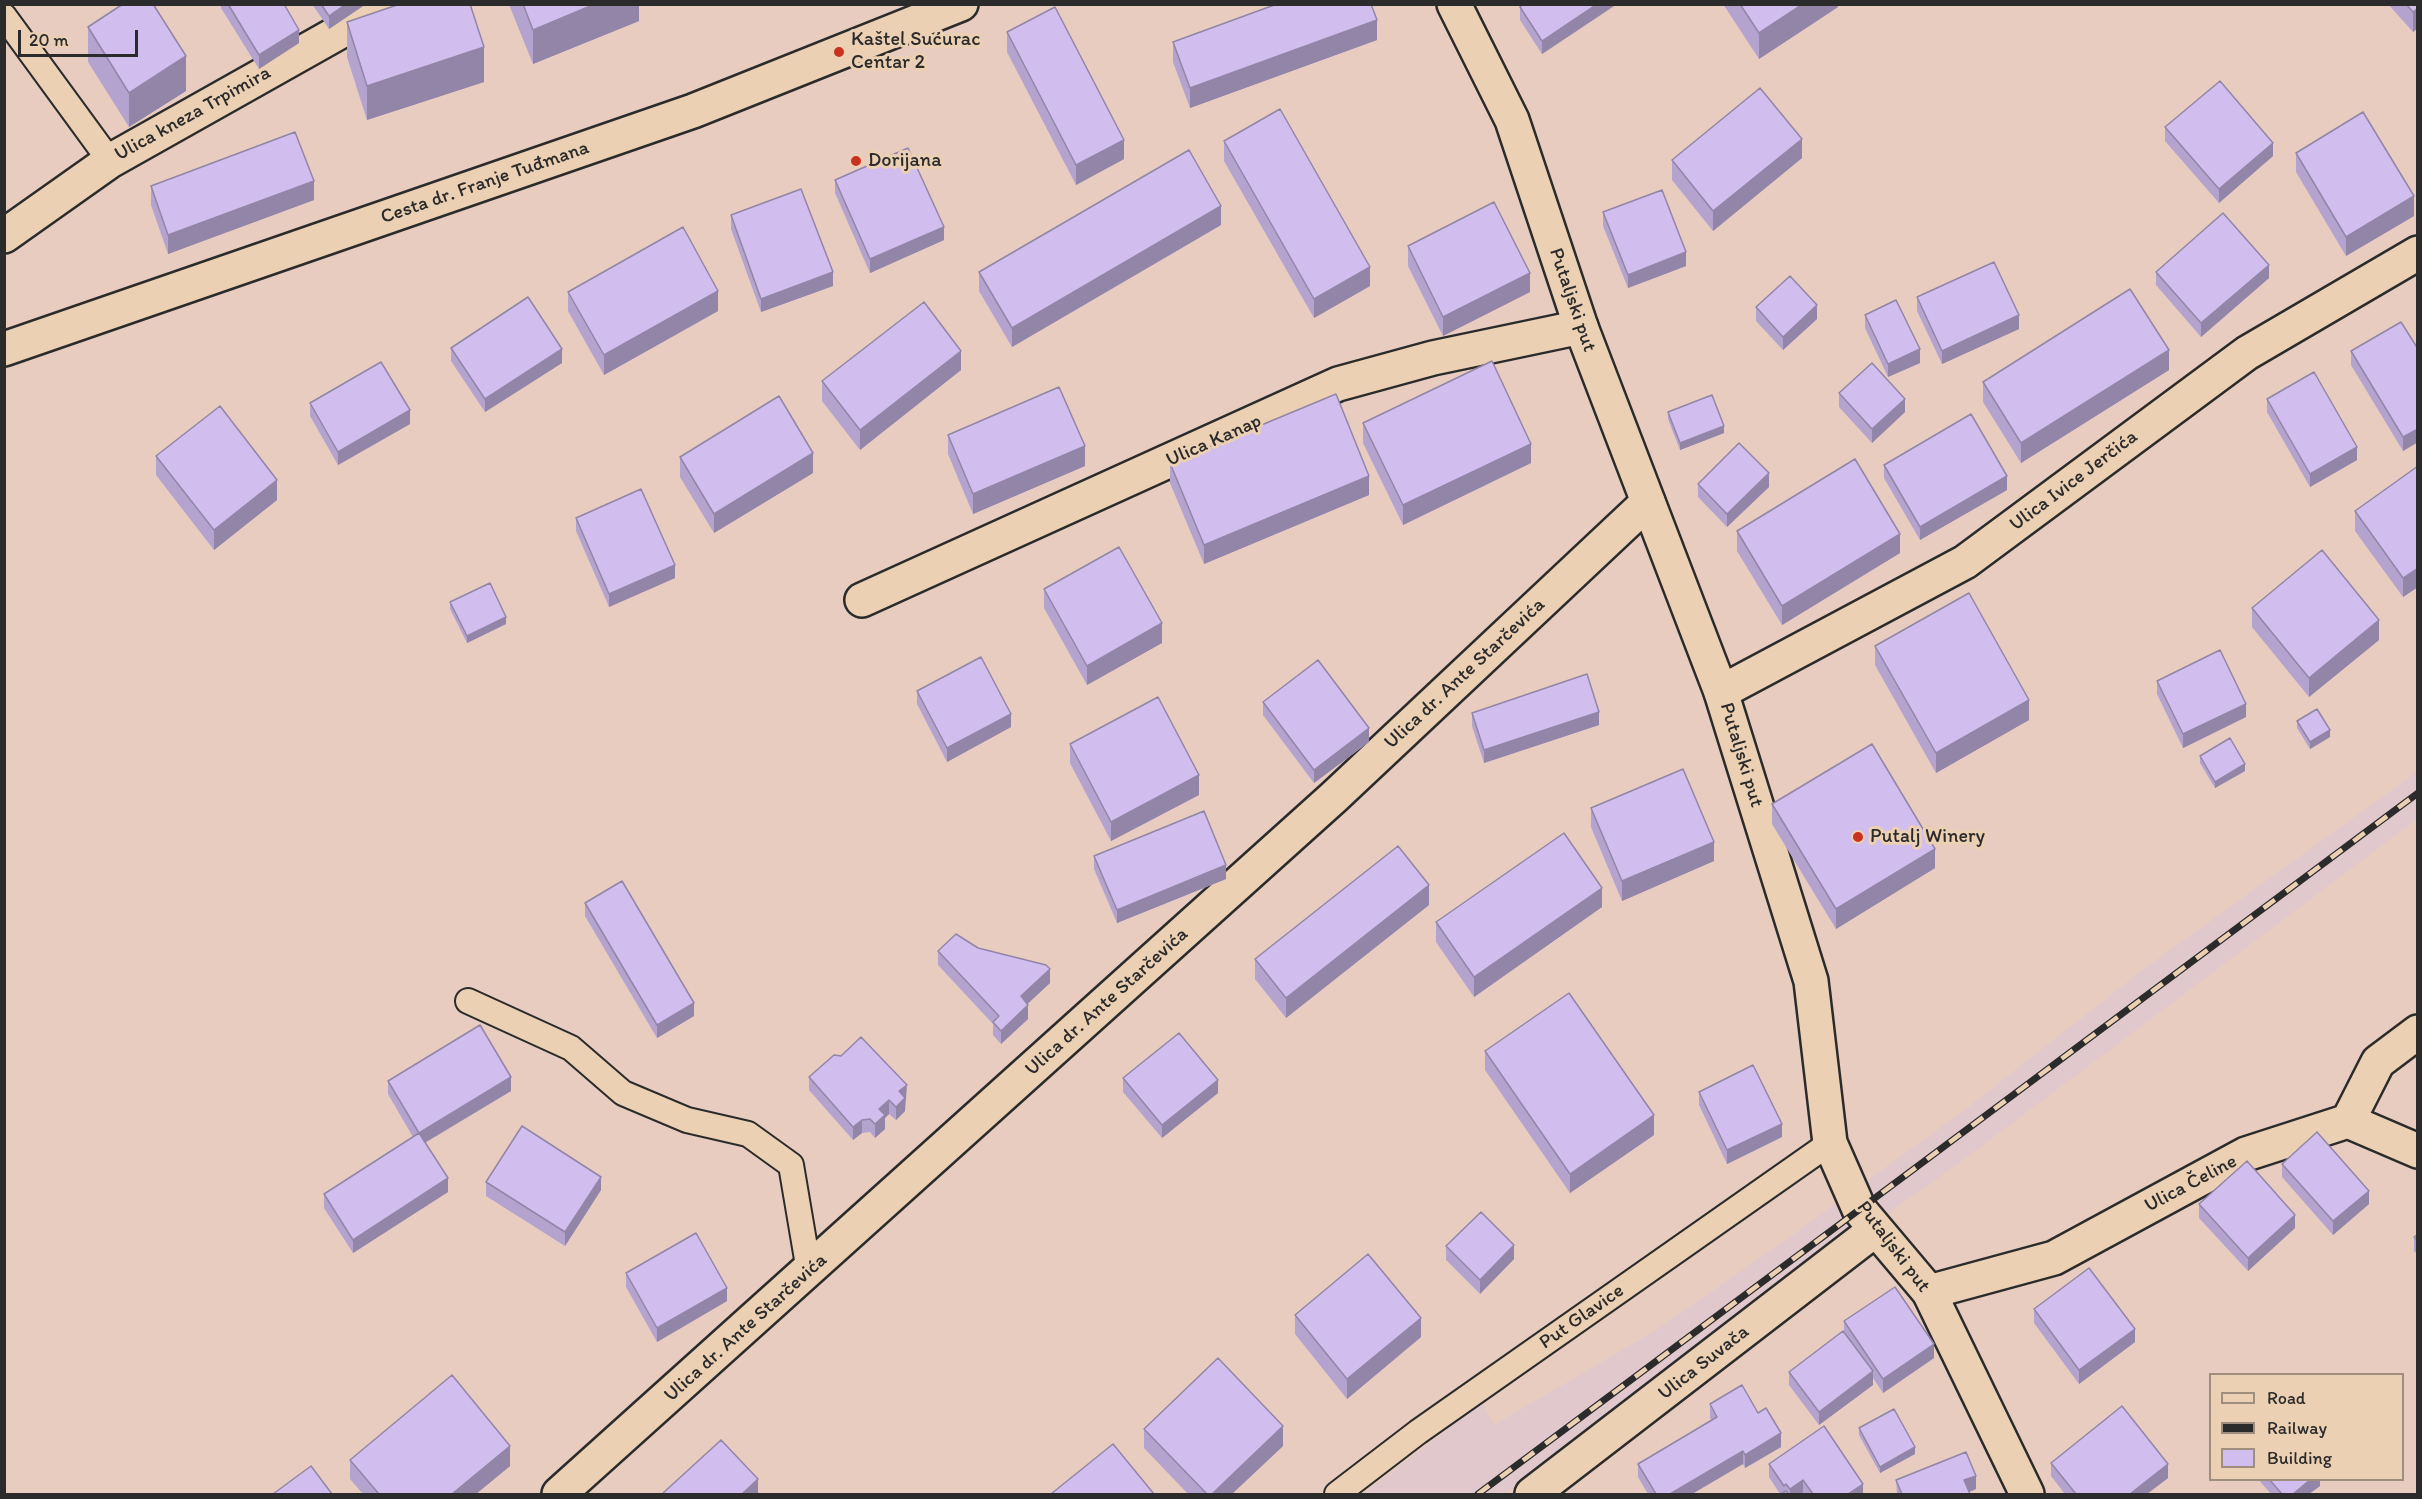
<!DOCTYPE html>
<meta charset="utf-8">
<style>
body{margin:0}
#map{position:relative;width:2422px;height:1499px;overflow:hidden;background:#e7ccbf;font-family:Itim,sans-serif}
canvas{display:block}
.frame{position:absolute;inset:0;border:6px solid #2b2b2b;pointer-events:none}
.legend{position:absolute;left:2209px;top:1373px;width:195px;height:108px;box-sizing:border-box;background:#ecd0b3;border:2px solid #9f8e7d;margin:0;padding:8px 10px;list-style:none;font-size:18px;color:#2b2b2b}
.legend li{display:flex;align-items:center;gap:12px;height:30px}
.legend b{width:30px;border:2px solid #9f8e7d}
.scale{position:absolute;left:18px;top:30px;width:120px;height:27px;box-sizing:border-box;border:3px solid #2b2b2b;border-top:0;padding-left:8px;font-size:18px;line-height:21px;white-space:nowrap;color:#2b2b2b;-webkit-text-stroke:4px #ecd0b3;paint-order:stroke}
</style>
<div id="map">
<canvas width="2422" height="1499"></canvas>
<div class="frame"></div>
<ul class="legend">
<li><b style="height:8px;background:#ecd0b3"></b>Road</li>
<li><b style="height:8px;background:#2b2b2b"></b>Railway</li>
<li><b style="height:16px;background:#d1beef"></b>Building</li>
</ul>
<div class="scale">20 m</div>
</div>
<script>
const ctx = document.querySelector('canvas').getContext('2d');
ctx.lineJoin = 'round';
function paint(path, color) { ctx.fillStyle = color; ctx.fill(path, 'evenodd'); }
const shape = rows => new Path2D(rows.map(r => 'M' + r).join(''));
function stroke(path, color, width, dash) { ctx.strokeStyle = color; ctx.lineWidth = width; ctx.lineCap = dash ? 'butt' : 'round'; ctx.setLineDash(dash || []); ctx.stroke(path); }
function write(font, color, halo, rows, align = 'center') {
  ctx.font = font + ' Itim,sans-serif'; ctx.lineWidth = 6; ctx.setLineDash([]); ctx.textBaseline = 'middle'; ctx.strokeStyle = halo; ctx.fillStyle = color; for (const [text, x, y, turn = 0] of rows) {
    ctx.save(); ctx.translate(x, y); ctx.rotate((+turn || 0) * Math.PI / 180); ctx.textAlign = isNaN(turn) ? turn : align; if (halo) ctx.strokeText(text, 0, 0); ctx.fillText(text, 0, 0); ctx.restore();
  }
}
paint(shape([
 [2417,772,2417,819,1956,1165,1809,1269,1504,1494,1363,1494,1482,1403,1494,1425,1655,1331,1797,1232,1966,1109,2144,969]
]), '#e0c8cd');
const lane = shape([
 [4,16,110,161],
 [468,1001,571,1048,623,1093,687,1120,748,1134,791,1165,809,1271],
 [1337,1494,1418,1432,1830,1143]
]);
const street = shape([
 [4,236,110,161,389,4],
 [862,600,1338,384,1433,358,1581,327],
 [1721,692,1965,562,2247,353,2418,253],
 [2348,1121,2418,1151],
 [1929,1292,2054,1258,2246,1154,2348,1121,2378,1062,2418,1032],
 [559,1494,1334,797,1648,502],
 [1532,1494,1875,1230]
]);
const secondary = shape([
 [1454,4,1512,120,1581,327,1721,692,1811,981,1830,1143,1859,1209,1929,1292,2027,1494],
 [4,349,693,111,961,4]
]);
stroke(lane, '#2b2b2b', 28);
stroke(street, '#2b2b2b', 38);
stroke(secondary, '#2b2b2b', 38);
stroke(lane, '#ecd0b3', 24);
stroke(street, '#ecd0b3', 33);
stroke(secondary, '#ecd0b3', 33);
const rail = shape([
 [1478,1494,2418,793]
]);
stroke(rail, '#2b2b2b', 7);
stroke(rail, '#ecd0b3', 4.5, [14]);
paint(shape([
 [221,4,284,4,299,43,259,69,221,8],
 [312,4,366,4,329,29],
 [510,4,639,4,639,21,533,64,510,7],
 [1523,4,1617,4,1542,54,1520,20,1520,7],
 [1723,4,1838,4,1838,7,1759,59],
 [2388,4,2418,4,2418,28,2413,32],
 [347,22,484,82,367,120,347,57],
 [88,27,186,91,129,127,88,62],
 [1007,32,1124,159,1076,185,1007,52],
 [1377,40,1190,108,1173,62,1173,42],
 [2165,127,2273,156,2219,203,2165,141],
 [1224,141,1370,286,1314,318,1224,161],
 [2296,153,2414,216,2346,256,2296,172],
 [1802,158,1713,231,1672,180,1672,160],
 [835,180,944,240,870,273,835,193],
 [151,186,314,200,168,254,151,205],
 [1603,212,1686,266,1628,288,1603,226],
 [731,215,833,286,761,312,731,229],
 [1221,225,1012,347,979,291,979,272],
 [1408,246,1530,292,1443,336,1408,266],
 [2156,272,2269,278,2201,337,2156,285],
 [568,292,718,311,604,375,568,311],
 [1917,297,2019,329,1942,364,1917,311],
 [1756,307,1817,319,1783,350,1756,321],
 [1865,315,1920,363,1888,377,1865,328],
 [451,348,562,363,485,412,451,361],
 [2418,349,2418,442,2403,451,2351,365,2351,351],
 [961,370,860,450,822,401,822,381],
 [2169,370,2021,463,1983,402,1983,382],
 [1839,393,1905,412,1872,443,1839,407],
 [2267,399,2357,460,2310,487,2267,412],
 [310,403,410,424,338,465,310,416],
 [1668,412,1724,433,1680,450,1668,419],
 [1363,423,1531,463,1403,525,1363,443],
 [948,435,1085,466,973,514,948,454],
 [156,456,277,500,214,550,156,475],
 [680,457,813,473,714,533,680,477],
 [1170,463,1369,495,1204,564,1170,483],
 [1884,465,2007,490,1920,540,1884,478],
 [2418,466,2418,587,2403,597,2355,531,2355,511],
 [1698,484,1769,487,1727,527,1698,497],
 [576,518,675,578,609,607,576,531],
 [1737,531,1900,553,1782,625,1737,551],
 [1044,589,1162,643,1087,685,1044,608],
 [450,602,506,624,467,643,450,609],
 [2252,608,2379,640,2309,697,2252,627],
 [1875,646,2029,720,1936,773,1875,665],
 [2157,681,2246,717,2183,748,2157,694],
 [917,691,1011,727,947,762,917,704],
 [1263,702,1369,742,1314,783,1263,715],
 [1472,713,1599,725,1484,763,1472,726],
 [2297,721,2330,737,2310,749,2297,728],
 [1070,744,1199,795,1111,841,1070,763],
 [2200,756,2245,771,2215,788,2200,763],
 [1772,804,1935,868,1836,929,1772,824],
 [1591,808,1714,861,1622,901,1591,827],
 [1094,856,1226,879,1117,923,1094,869],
 [585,903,694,1016,657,1038,585,916],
 [1429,905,1286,1018,1255,979,1255,959],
 [1602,907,1474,997,1436,942,1436,922],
 [978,948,1050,983,1027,1004,1028,1019,1001,1044,993,1035,993,1024,938,965,938,951],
 [1485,1051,1654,1135,1570,1193,1485,1070],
 [809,1077,907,1098,905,1099,905,1111,896,1120,889,1114,885,1118,885,1129,875,1138,870,1132,862,1133,853,1140,809,1090],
 [1123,1078,1218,1093,1162,1138,1123,1092],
 [388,1081,511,1091,425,1143,448,1192,353,1253,324,1208,324,1194,413,1137,388,1094],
 [1699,1092,1782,1137,1727,1164,1699,1105],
 [2282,1164,2369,1204,2333,1235,2282,1177],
 [486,1182,601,1190,565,1246,486,1196],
 [2199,1204,2295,1228,2248,1271,2199,1218],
 [2418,1234,2418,1255,2414,1251,2414,1237],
 [1446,1246,1514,1259,1480,1294,1446,1260],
 [626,1273,727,1301,657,1342,626,1287],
 [2034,1309,2135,1342,2079,1384,2034,1323],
 [1295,1315,1421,1337,1347,1399,1295,1334],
 [1844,1321,1934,1358,1883,1393,1873,1378,1873,1385,1819,1425,1789,1385,1789,1372,1844,1332],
 [1710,1404,1758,1413,1781,1447,1745,1468,1743,1464,1692,1494,1648,1494,1638,1477,1638,1464,1711,1420,1710,1418],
 [1859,1428,1915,1454,1880,1473,1859,1435],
 [1144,1429,1283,1446,1232,1494,1188,1494,1144,1448],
 [350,1460,510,1466,476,1494,363,1494,350,1479],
 [2051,1463,2168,1478,2147,1494,2065,1494,2051,1476],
 [1769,1464,1863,1494,1804,1494,1803,1493,1801,1494,1780,1494,1769,1477],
 [2258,1479,2320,1479,2320,1486,2309,1494,2271,1494],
 [1896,1480,1976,1489,1969,1492,1970,1494,1897,1494]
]), '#b4a3ce');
paint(shape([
 [346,4,366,4,329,29,329,16],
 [595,4,639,4,639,21,533,64,533,30],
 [1597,4,1617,4,1542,54,1542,41],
 [1803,4,1838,4,1838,7,1759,59,1759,33],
 [2418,8,2418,28,2413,32,2413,12],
 [1377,20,1377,40,1190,108,1190,88],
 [299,30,299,43,259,69,259,55],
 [484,47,484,82,367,120,367,86],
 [186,56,186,91,129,127,129,93],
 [1802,139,1802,158,1713,231,1713,211],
 [1124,140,1124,159,1076,185,1076,165],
 [2273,143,2273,156,2219,203,2219,189],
 [314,181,314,200,168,254,168,235],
 [2414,196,2414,216,2346,256,2346,237],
 [1221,206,1221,225,1012,347,1012,328],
 [944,227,944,240,870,273,870,259],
 [1686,252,1686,266,1628,288,1628,275],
 [2269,265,2269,278,2201,337,2201,323],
 [1370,267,1370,286,1314,318,1314,299],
 [833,272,833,286,761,312,761,299],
 [1530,273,1530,292,1443,336,1443,317],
 [718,291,718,311,604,375,604,355],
 [1817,305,1817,319,1783,350,1783,337],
 [2019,315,2019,329,1942,364,1942,351],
 [562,349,562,363,485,412,485,399],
 [1920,349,1920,363,1888,377,1888,364],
 [2169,350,2169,370,2021,463,2021,443],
 [961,351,961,370,860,450,860,430],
 [1905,399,1905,412,1872,443,1872,429],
 [410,410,410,424,338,465,338,452],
 [1724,426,1724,433,1680,450,1680,443],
 [2418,429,2418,442,2403,451,2403,437],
 [1531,444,1531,463,1403,525,1403,505],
 [1085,446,1085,466,973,514,973,494],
 [2357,447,2357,460,2310,487,2310,474],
 [813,453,813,473,714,533,714,514],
 [1769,473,1769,487,1727,527,1727,514],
 [1369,476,1369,495,1204,564,1204,545],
 [2007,476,2007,490,1920,540,1920,527],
 [277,480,277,500,214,550,214,530],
 [1900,534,1900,553,1782,625,1782,606],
 [675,565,675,578,609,607,609,594],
 [2418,568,2418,587,2403,597,2403,578],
 [506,617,506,624,467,643,467,636],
 [2379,620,2379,640,2309,697,2309,678],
 [1162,623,1162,643,1087,685,1087,666],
 [2029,700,2029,720,1936,773,1936,753],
 [2246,704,2246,717,2183,748,2183,734],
 [1599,712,1599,725,1484,763,1484,750],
 [1011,714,1011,727,947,762,947,748],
 [1369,728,1369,742,1314,783,1314,770],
 [2330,730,2330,737,2310,749,2310,742],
 [2245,764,2245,771,2215,788,2215,782],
 [1199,775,1199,795,1111,841,1111,822],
 [1714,842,1714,861,1622,901,1622,881],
 [1935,849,1935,868,1836,929,1836,909],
 [1226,865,1226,879,1117,923,1117,910],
 [1429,885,1429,905,1286,1018,1286,998],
 [1602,888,1602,907,1474,997,1474,977],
 [1050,969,1050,983,1021,1010,1021,996],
 [694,1003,694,1016,657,1038,657,1025],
 [1028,1005,1028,1019,1001,1044,1001,1031],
 [511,1077,511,1091,419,1146,419,1133],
 [1218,1080,1218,1093,1162,1138,1162,1125],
 [907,1085,905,1111,896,1120,896,1107,899,1091],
 [889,1100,889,1114,885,1118,885,1129,875,1138,875,1124,879,1109],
 [1654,1115,1654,1135,1570,1193,1570,1174],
 [862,1120,862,1133,853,1140,853,1127],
 [1782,1124,1782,1137,1727,1164,1727,1150],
 [601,1177,601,1190,565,1246,565,1232],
 [448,1178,448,1192,353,1253,353,1240],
 [2369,1191,2369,1204,2333,1235,2333,1221],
 [2295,1215,2295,1228,2248,1271,2248,1258],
 [1514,1245,1514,1259,1480,1294,1480,1280],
 [727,1288,727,1301,657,1342,657,1328],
 [1421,1318,1421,1337,1347,1399,1347,1379],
 [2135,1329,2135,1342,2079,1384,2079,1370],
 [1934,1344,1934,1358,1883,1393,1883,1379],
 [1873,1371,1873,1385,1819,1425,1819,1412],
 [1283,1426,1283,1446,1232,1494,1212,1494],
 [1781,1433,1781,1447,1745,1468,1745,1455],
 [510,1446,510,1466,476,1494,452,1494],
 [1915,1447,1915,1454,1880,1473,1880,1467],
 [1743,1451,1743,1464,1692,1494,1670,1494],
 [2168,1464,2168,1478,2147,1494,2130,1494],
 [1976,1476,1976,1489,1964,1494,1964,1480],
 [758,1479,758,1493,756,1494,742,1494],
 [2311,1479,2320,1479,2320,1486,2309,1494,2293,1494],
 [1803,1480,1803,1493,1801,1494,1790,1494,1790,1489],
 [1863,1484,1863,1494,1848,1494]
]), '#9285a7');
const building = shape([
 [123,4,153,4,186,56,129,93,88,27,123,4],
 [228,4,284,4,299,30,259,55,228,4],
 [321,4,346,4,329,16,321,4],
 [400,4,470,4,484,47,367,86,347,22,400,4],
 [523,4,595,4,533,30,523,4],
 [1277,4,1371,4,1377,20,1190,88,1173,42,1277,4],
 [1523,4,1597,4,1542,41,1520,7,1523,4],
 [1740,4,1803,4,1759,33,1740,4],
 [2406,4,2418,4,2418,8,2413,12,2406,4],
 [1055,7,1124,140,1076,165,1007,32,1055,7],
 [2220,81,2273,143,2219,189,2165,127,2220,81],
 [1760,88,1802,139,1713,211,1672,160,1760,88],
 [1280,109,1370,267,1314,299,1224,141,1280,109],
 [2363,112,2414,196,2346,237,2296,153,2363,112],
 [295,132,314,181,168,235,151,186,295,132],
 [908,148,944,227,870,259,835,180,908,148],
 [1189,150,1221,206,1012,328,979,272,1189,150],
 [801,189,833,272,761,299,731,215,801,189],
 [1662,190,1686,252,1628,275,1603,212,1662,190],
 [1494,202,1530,273,1443,317,1408,246,1494,202],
 [2223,213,2269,265,2201,323,2156,272,2223,213],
 [683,227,718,291,604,355,568,292,683,227],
 [1994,262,2019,315,1942,351,1917,297,1994,262],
 [1790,276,1817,305,1783,337,1756,307,1790,276],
 [2130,289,2169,350,2021,443,1983,382,2130,289],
 [528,297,562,349,485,399,451,348,528,297],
 [1896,300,1920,349,1888,364,1865,315,1896,300],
 [924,302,961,351,860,430,822,381,924,302],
 [2401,322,2418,349,2418,429,2403,437,2351,351,2401,322],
 [1492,361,1531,444,1403,505,1363,423,1492,361],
 [381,362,410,410,338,452,310,403,381,362],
 [1872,363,1905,399,1872,429,1839,393,1872,363],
 [2314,372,2357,447,2310,474,2267,399,2314,372],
 [1059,387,1085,446,973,494,948,435,1059,387],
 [1336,394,1369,476,1204,545,1170,463,1336,394],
 [1712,395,1724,426,1680,443,1668,412,1712,395],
 [779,396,813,453,714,514,680,457,779,396],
 [220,406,277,480,214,530,156,456,220,406],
 [1971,414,2007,476,1920,527,1884,465,1971,414],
 [1739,443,1769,473,1727,514,1698,484,1739,443],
 [1855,459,1900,534,1782,606,1737,531,1855,459],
 [2418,466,2418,568,2403,578,2355,511,2418,466],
 [641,489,675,565,609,594,576,518,641,489],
 [1119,547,1162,623,1087,666,1044,589,1119,547],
 [2322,550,2379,620,2309,678,2252,608,2322,550],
 [490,583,506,617,467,636,450,602,490,583],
 [1969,593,2029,700,1936,753,1875,646,1969,593],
 [2220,650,2246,704,2183,734,2157,681,2220,650],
 [981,657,1011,714,947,748,917,691,981,657],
 [1318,660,1369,728,1314,770,1263,702,1318,660],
 [1587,674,1599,712,1484,750,1472,713,1587,674],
 [1158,697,1199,775,1111,822,1070,744,1158,697],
 [2317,709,2330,730,2310,742,2297,721,2317,709],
 [2230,738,2245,764,2215,782,2200,756,2230,738],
 [1872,744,1935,849,1836,909,1772,804,1872,744],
 [1683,769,1714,842,1622,881,1591,808,1683,769],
 [1204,811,1226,865,1117,910,1094,856,1204,811],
 [1564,833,1602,888,1474,977,1436,922,1564,833],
 [1398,846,1429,885,1286,998,1255,959,1398,846],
 [622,881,694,1003,657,1025,585,903,622,881],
 [956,934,978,948,1046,965,1050,969,1021,996,1028,1005,1001,1031,993,1022,999,1016,938,951,956,934],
 [1569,993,1654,1115,1570,1174,1485,1051,1569,993],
 [480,1025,511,1077,419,1133,448,1178,353,1240,324,1194,419,1133,388,1081,480,1025],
 [1179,1033,1218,1080,1162,1125,1123,1078,1179,1033],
 [861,1037,907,1085,899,1091,905,1098,896,1107,889,1100,879,1109,885,1115,875,1124,870,1119,862,1120,853,1127,809,1077,834,1055,841,1056,861,1037],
 [1753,1065,1782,1124,1727,1150,1699,1092,1753,1065],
 [522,1126,601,1177,565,1232,486,1182,522,1126],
 [2317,1132,2369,1191,2333,1221,2282,1164,2317,1132],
 [2247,1161,2295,1215,2248,1258,2199,1204,2247,1161],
 [1481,1212,1514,1245,1480,1280,1446,1246,1481,1212],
 [696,1233,727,1288,657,1328,626,1273,696,1233],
 [2418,1234,2418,1241,2414,1237,2418,1234],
 [1368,1254,1421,1318,1347,1379,1295,1315,1368,1254],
 [2089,1268,2135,1329,2079,1370,2034,1309,2089,1268],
 [1895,1287,1934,1344,1883,1379,1844,1321,1895,1287],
 [1843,1331,1873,1371,1819,1412,1789,1372,1843,1331],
 [1218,1358,1283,1426,1212,1494,1207,1494,1144,1429,1218,1358],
 [452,1375,510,1446,452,1494,379,1494,350,1460,452,1375],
 [1742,1385,1758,1413,1766,1408,1781,1433,1745,1455,1743,1451,1670,1494,1656,1494,1638,1464,1717,1417,1710,1404,1742,1385],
 [2122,1406,2168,1464,2130,1494,2076,1494,2051,1463,2122,1406],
 [1894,1409,1915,1447,1880,1467,1859,1428,1894,1409],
 [1824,1426,1863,1484,1848,1494,1813,1494,1803,1480,1790,1489,1786,1484,1784,1486,1769,1464,1824,1426],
 [721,1440,758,1479,742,1494,662,1494,721,1440],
 [1113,1444,1154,1494,1051,1494,1113,1444],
 [1966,1452,1976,1476,1964,1480,1970,1494,1902,1494,1896,1480,1966,1452],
 [311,1466,332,1494,273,1494,311,1466],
 [2269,1479,2311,1479,2293,1494,2282,1494,2269,1479],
 [1786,1491,1789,1494,1781,1494,1786,1491]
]);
paint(building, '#d1beef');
stroke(building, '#9285a7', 1.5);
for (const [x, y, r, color] of [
 [839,52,6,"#c8321e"],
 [856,161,6,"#c8321e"],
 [1858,837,6,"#c8321e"]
]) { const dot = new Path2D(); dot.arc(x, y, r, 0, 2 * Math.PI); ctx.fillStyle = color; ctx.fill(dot); stroke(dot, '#ecd0b3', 2); }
write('20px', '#2b2b2b', '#ecd0b3', [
 ["Kaštel Sućurac",851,40],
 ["Centar 2",851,63],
 ["Dorijana",868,161],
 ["Putalj Winery",1870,837]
], 'left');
write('20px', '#2b2b2b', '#ecd0b3', [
 ["Ulica kneza Trpimira",193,114,-29],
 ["Cesta dr. Franje Tuđmana",485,183,-19],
 ["Putaljski put",1572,300,71],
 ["Ulica Kanap",1214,441,-24],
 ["Ulica Ivice Jerčića",2074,481,-37],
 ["Ulica dr. Ante Starčevića",1465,674,-43],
 ["Putaljski put",1741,755,73],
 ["Ulica dr. Ante Starčevića",1107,1002,-42],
 ["Ulica Čeline",2191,1184,-28],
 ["Putaljski put",1893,1247,53],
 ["Put Glavice",1582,1317,-35],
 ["Ulica dr. Ante Starčevića",746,1328,-42],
 ["Ulica Suvača",1704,1363,-38]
]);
</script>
